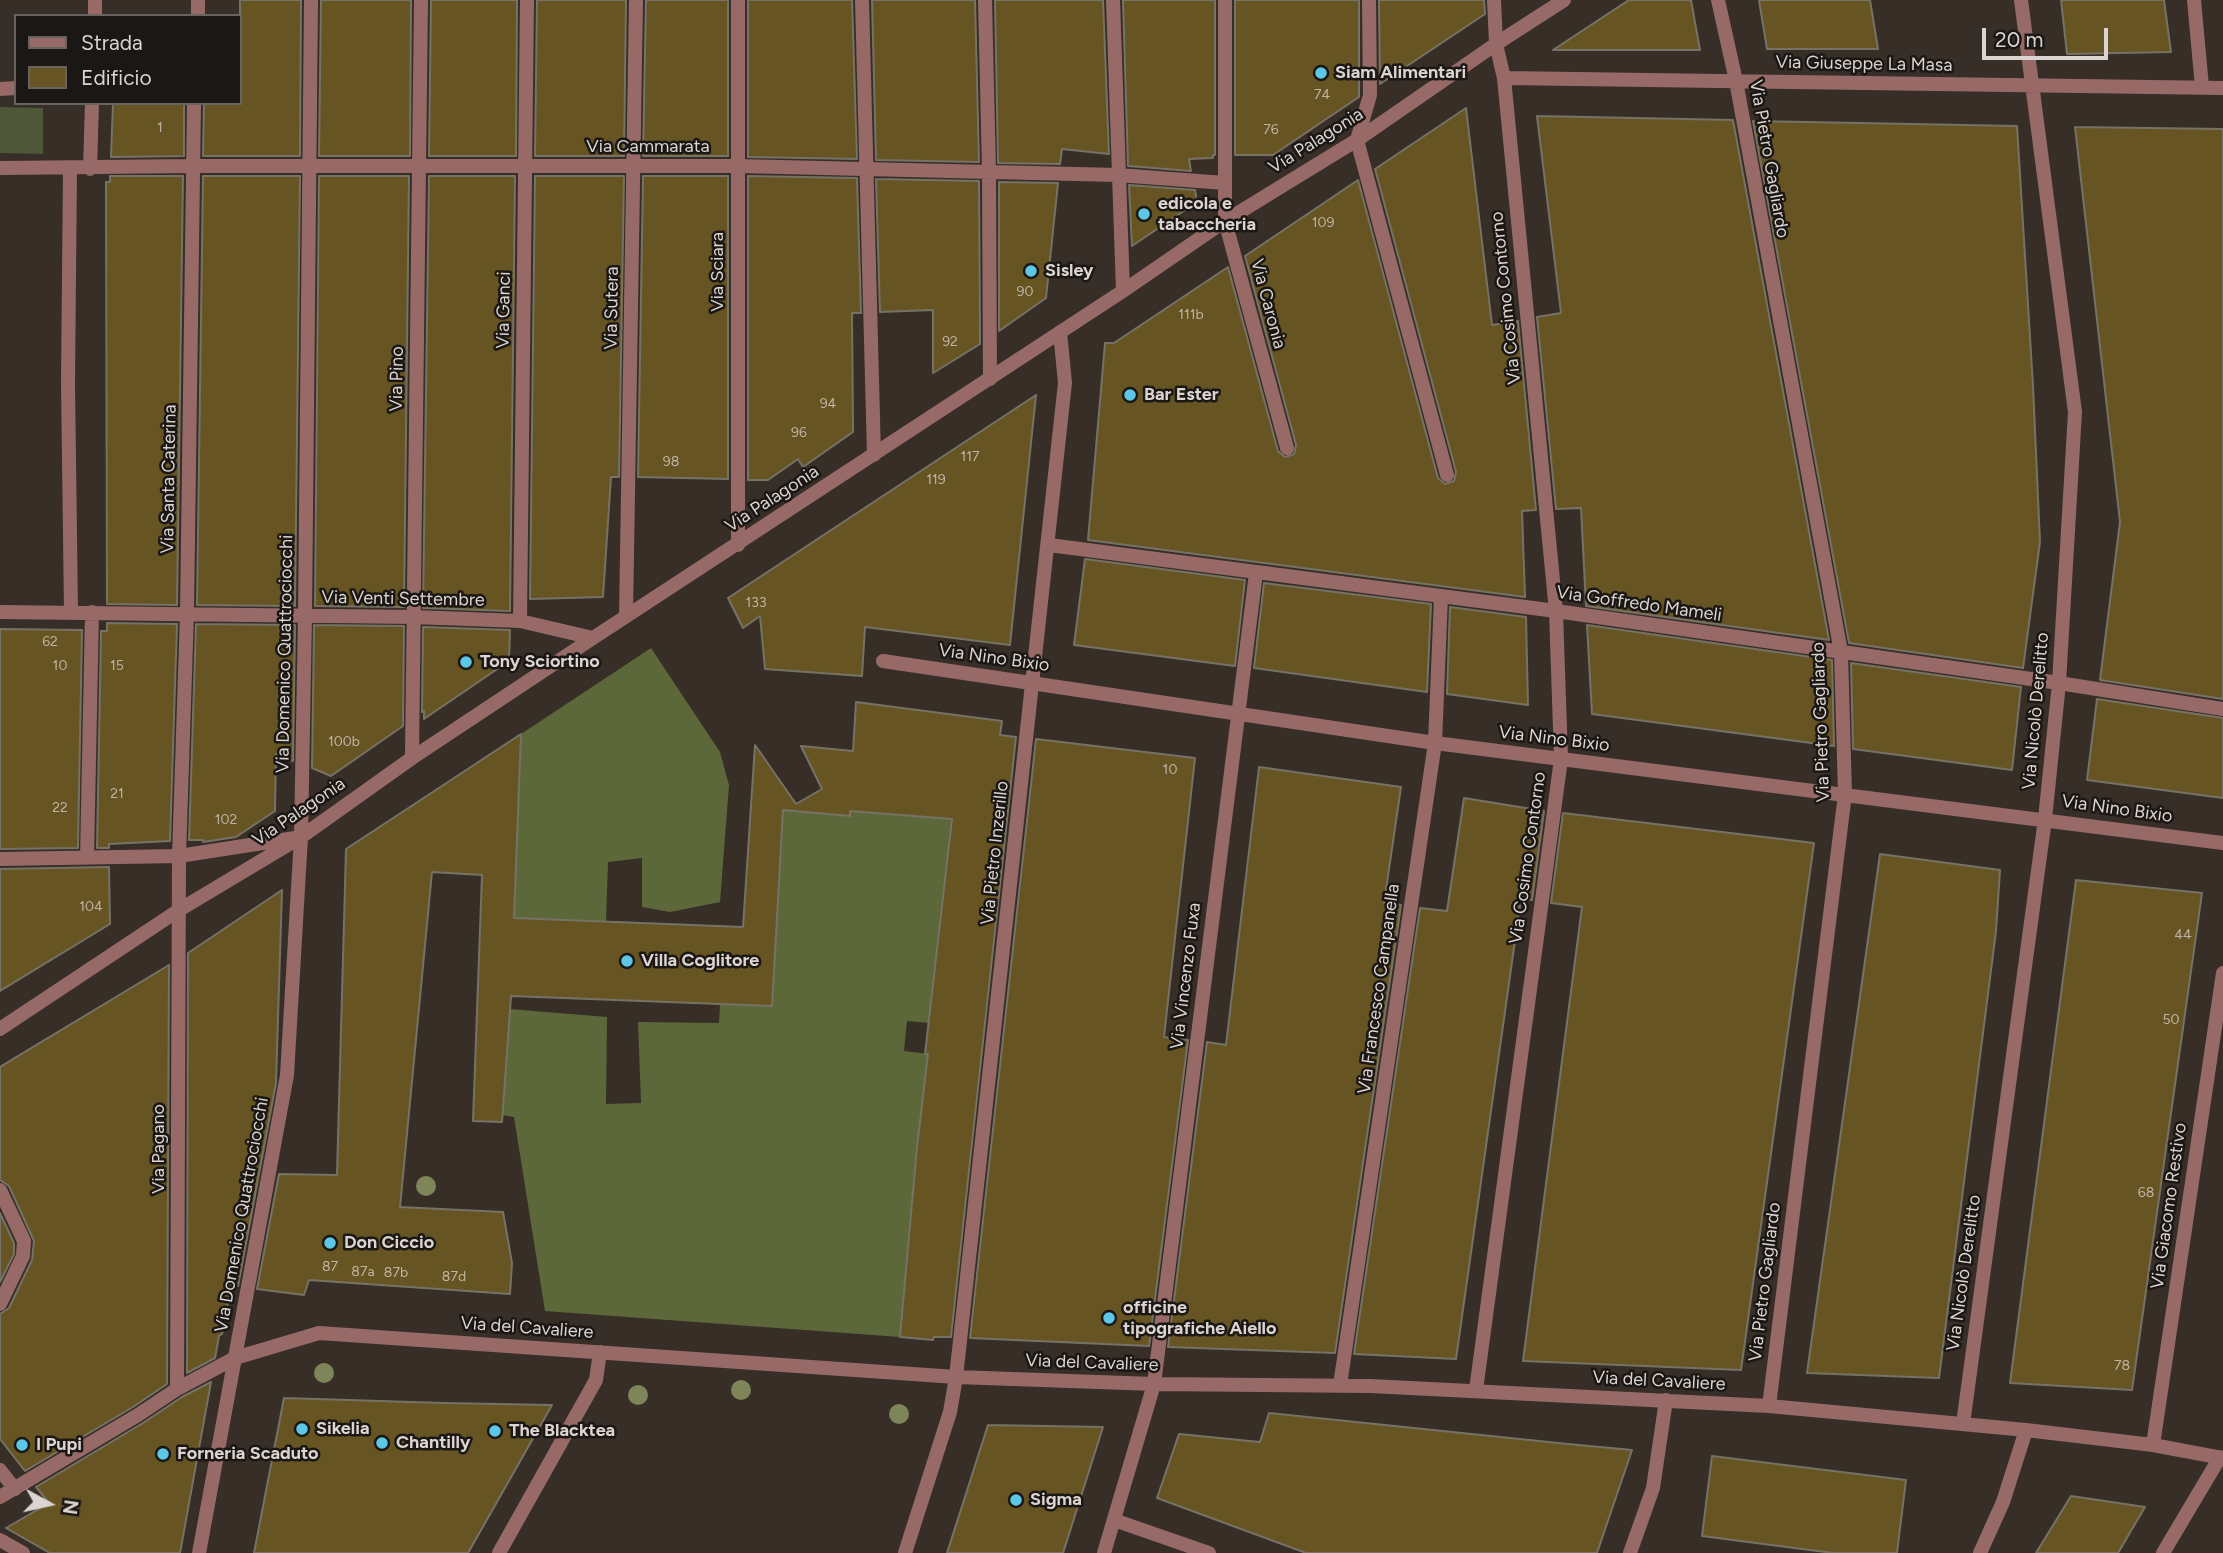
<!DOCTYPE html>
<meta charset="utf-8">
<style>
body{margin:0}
#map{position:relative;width:2223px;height:1553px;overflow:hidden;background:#372e27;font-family:Figtree,sans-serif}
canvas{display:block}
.legend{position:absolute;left:14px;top:14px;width:228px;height:91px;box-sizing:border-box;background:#1b1714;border:2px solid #68635f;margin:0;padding:9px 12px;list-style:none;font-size:21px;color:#dbd4d0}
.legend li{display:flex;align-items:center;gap:14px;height:35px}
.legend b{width:35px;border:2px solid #68635f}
.north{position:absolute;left:14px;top:1469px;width:70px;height:70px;-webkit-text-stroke:5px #1b1714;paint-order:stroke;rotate:98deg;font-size:19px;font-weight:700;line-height:28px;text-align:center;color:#dbd4d0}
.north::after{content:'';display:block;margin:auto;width:24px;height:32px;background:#dbd4d0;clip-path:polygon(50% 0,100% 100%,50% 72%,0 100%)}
.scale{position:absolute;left:1982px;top:28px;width:126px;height:32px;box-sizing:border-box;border:4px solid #dbd4d0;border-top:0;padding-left:9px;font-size:21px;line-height:24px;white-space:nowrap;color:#dbd4d0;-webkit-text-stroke:5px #1b1714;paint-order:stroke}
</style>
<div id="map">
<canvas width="2223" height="1553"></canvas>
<ul class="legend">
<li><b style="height:9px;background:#976a68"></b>Strada</li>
<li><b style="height:19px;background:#675423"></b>Edificio</li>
</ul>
<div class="north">N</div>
<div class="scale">20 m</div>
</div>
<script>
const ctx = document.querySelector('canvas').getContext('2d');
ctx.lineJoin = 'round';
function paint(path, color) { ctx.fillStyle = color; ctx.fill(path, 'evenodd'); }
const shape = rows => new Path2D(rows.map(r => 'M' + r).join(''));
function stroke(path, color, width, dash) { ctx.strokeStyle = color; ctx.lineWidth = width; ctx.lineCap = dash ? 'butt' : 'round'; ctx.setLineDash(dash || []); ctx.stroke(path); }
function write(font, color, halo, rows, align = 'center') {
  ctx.font = font + ' Figtree,sans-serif'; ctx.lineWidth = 5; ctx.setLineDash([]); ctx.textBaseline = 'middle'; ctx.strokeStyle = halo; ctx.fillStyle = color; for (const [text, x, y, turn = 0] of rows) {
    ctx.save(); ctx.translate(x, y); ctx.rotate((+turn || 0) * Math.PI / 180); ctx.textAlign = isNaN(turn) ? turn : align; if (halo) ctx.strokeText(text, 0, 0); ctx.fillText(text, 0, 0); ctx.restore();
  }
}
paint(shape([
 [0,107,43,108,43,154,0,153]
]), '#4e5737');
paint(shape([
 [651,648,720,752,729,785,720,902,670,912,642,907,642,858,608,862,606,922,514,918,521,734],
 [783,810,849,816,850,811,952,819,929,1023,907,1021,904,1051,928,1054,917,1147,900,1337,545,1311,514,1117,473,1110,474,1101,503,1102,510,1009,607,1017,606,1104,641,1103,638,1022,719,1023,720,1004,772,1006]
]), '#5c6839');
const building = shape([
 [240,0,301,0,300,156,203,156,204,103,240,103,240,0],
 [321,0,411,0,410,156,319,156,321,0],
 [431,0,517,0,516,156,429,156,431,0],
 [537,0,626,0,624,156,535,156,537,0],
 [646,0,728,0,728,156,643,156,646,0],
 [748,0,852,0,857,159,748,157,748,0],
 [872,0,975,0,979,162,876,160,872,0],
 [995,0,1103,0,1109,154,1062,149,1060,164,998,163,995,0],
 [1123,0,1215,0,1215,155,1213,155,1213,158,1189,159,1191,171,1128,166,1123,0],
 [1235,0,1359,0,1359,97,1273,155,1235,155,1235,0],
 [1379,0,1484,0,1485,14,1380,84,1379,0],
 [1629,0,1691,0,1700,50,1553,50,1629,0],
 [1759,0,1870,0,1878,49,1767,49,1759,0],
 [2061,0,2164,0,2171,52,2067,54,2061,0],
 [113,103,184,103,184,156,111,157,113,103],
 [1466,108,1492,325,1518,321,1536,510,1522,511,1525,597,1088,540,1105,343,1114,343,1228,267,1278,451,1285,457,1294,454,1296,445,1245,256,1358,180,1438,478,1445,484,1454,481,1456,472,1375,169,1466,108],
 [1537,116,1733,120,1829,640,1586,606,1581,508,1556,509,1537,317,1561,313,1537,116],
 [1753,121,2017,126,2033,386,2040,542,2023,668,1849,643,1753,121],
 [2075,127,2223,129,2223,699,2100,680,2120,522,2075,127],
 [110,176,183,176,177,605,107,604,106,182,110,182,110,176],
 [203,176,300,176,295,606,197,605,203,176],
 [319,176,409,176,404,607,315,606,319,176],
 [429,176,515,176,510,611,423,608,429,176],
 [535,176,624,176,619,477,611,477,603,597,530,599,535,176],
 [643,176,728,176,728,479,638,477,643,176],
 [748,176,857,178,861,313,852,313,853,432,803,467,798,459,768,480,748,480,748,176],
 [876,179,979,181,980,344,933,373,933,310,880,312,876,179],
 [999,182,1058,183,1046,298,999,331,999,182],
 [1129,185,1195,190,1197,202,1132,246,1129,185],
 [1036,395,1010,645,865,627,862,676,765,669,760,616,743,628,728,598,1036,395],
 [1085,559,1245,580,1235,666,1074,645,1085,559],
 [1264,583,1431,604,1427,692,1254,668,1264,583],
 [1450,607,1526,617,1528,705,1447,694,1450,607],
 [107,623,177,624,170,841,109,844,109,848,97,848,101,631,107,631,107,623],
 [196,624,295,625,293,761,276,754,275,811,236,837,203,842,203,840,189,840,196,624],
 [314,625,404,626,403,726,331,776,312,768,314,625],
 [1587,625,1832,660,1834,746,1592,714,1587,625],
 [423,627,510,630,509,661,424,719,424,711,422,712,423,627],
 [0,629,82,630,78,848,0,849,0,629],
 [1851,663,2021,687,2012,770,1853,749,1851,663],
 [2097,699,2223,718,2223,798,2087,780,2097,699],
 [856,702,1002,721,1000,735,1016,737,951,1337,934,1337,933,1340,900,1337,917,1147,928,1054,925,1054,952,819,850,811,850,816,783,810,772,1006,511,996,502,1122,473,1121,482,875,432,872,400,1207,503,1212,512,1263,510,1294,309,1280,304,1295,257,1289,279,1174,337,1175,346,849,521,734,514,918,743,927,755,745,796,804,822,789,801,746,853,751,856,702],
 [1036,739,1195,758,1164,1037,1188,1040,1149,1346,970,1338,1036,739],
 [1259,767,1401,787,1384,903,1401,905,1335,1353,1168,1347,1207,1042,1226,1045,1259,767],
 [1464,798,1544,811,1532,900,1521,898,1456,1359,1354,1354,1420,908,1447,911,1464,798],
 [1563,813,1814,843,1741,1370,1523,1361,1582,907,1551,903,1563,813],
 [1880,854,2000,870,1996,931,1939,1378,1807,1373,1880,854],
 [109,867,110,924,0,991,0,869,109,867],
 [2076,880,2202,893,2132,1390,2010,1383,2076,880],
 [282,890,276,1083,238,1286,231,1285,222,1334,219,1336,215,1358,187,1373,188,953,282,890],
 [169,965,167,1384,133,1407,25,1471,0,1439,0,1314,9,1308,32,1260,34,1241,9,1186,0,1180,0,1067,169,965],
 [0,1213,14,1243,14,1254,0,1282,0,1213],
 [211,1382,180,1553,50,1553,6,1528,49,1503,36,1487,143,1423,182,1397,211,1382],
 [284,1398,444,1403,552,1405,468,1553,254,1553,284,1398],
 [1269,1413,1568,1444,1632,1450,1597,1553,1306,1553,1157,1498,1179,1434,1260,1442,1269,1413],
 [988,1425,1103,1427,1063,1553,947,1553,988,1425],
 [1712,1456,1906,1480,1897,1553,1833,1553,1702,1536,1712,1456],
 [2071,1496,2145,1507,2118,1553,2036,1553,2071,1496]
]);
paint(building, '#675423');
stroke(building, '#767266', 2);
stroke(shape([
 [2194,0,2202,87],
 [0,1190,24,1241,23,1256,0,1304],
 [0,1470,15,1489],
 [0,1540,23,1553]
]), '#976a68', 14);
stroke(shape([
 [738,0,738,545],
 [862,0,874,455],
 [985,0,989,171,990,379],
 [1113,0,1123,291],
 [1225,0,1225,221,1287,448],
 [1369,0,1370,95,1357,140,1447,475],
 [1718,0,1736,81,1841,652,1845,794,1769,1406],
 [95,16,95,0],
 [198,16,198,0],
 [1504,78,2223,88],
 [0,89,16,88],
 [0,168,192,166,738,166,1118,175,1225,183],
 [70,169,68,383,71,612],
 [90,169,92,103],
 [1049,545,1556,611,2059,683,2223,709],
 [0,612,414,617,520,621,593,638],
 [626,616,636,0],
 [520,621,527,0],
 [883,661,1435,743,2223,843],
 [412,758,421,0],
 [87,858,92,612],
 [0,859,179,856,295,838],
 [0,1029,179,910,301,837,412,758,593,638,1123,291,1225,221,1357,140,1496,44,1564,0],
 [1340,1385,1435,743,1441,597],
 [177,1389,179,856,187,613,194,103],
 [1476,1390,1561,759,1556,611,1504,78,1496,44,1494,0],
 [1963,1424,2045,819,2059,683,2075,412,2021,0],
 [2153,1445,2223,973],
 [0,1497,138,1415,177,1389,235,1358,319,1333,956,1377,1154,1384,1370,1386,1769,1406,2026,1430,2153,1445,2223,1458],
 [1114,1520,1209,1553],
 [199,1553,287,1075,301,837,305,616,311,0],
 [499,1553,596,1380,600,1352],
 [905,1553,950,1412,956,1377,1065,383,1060,332],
 [1104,1553,1154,1384,1256,573],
 [1630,1553,1653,1488,1666,1400],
 [1980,1553,2003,1502,2026,1430],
 [2163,1553,2220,1457]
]), '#976a68', 14);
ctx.fillStyle = '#7e8559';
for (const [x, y] of [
 [426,1186],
 [324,1373],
 [741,1390],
 [638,1395],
 [899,1414]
]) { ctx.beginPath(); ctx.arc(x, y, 10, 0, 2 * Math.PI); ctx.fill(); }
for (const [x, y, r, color] of [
 [1321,73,7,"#5cc7e7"],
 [1144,214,7,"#5cc7e7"],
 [1031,271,7,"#5cc7e7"],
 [1130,395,7,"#5cc7e7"],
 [466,662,7,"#5cc7e7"],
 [627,961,7,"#5cc7e7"],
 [330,1243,7,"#5cc7e7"],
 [1109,1318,7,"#5cc7e7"],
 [302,1429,7,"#5cc7e7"],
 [495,1431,7,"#5cc7e7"],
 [382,1443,7,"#5cc7e7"],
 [22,1445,7,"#5cc7e7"],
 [163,1454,7,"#5cc7e7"],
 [1016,1500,7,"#5cc7e7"]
]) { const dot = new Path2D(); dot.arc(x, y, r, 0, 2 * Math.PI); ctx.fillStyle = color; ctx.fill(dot); stroke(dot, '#1b1714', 2.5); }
write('14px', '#beb4a5', null, [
 ["74",1322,95],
 ["1",160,128],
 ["76",1271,130],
 ["109",1323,223],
 ["90",1025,292],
 ["111b",1191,315],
 ["92",950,342],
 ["94",828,404],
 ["96",799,433],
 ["117",970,457],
 ["98",671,462],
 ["119",936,480],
 ["133",756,603],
 ["62",50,642],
 ["10",60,666],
 ["15",117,666],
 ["100b",344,742],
 ["10",1170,770],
 ["21",117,794],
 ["22",60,808],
 ["102",226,820],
 ["104",91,907],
 ["44",2183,935],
 ["50",2171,1020],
 ["68",2146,1193],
 ["87",330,1267],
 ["87a",363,1272],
 ["87b",396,1273],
 ["87d",454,1277],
 ["78",2122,1366]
]);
write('18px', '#dbd4d0', '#1b1714', [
 ["Via Giuseppe La Masa",1864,64,1],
 ["Via Palagonia",1316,141,-32],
 ["Via Cammarata",648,147],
 ["Via Pietro Gagliardo",1769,159,80],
 ["Via Sciara",718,272,-90],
 ["Via Cosimo Contorno",1506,298,-96],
 ["Via Caronia",1268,304,75],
 ["Via Sutera",612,308,-89],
 ["Via Ganci",504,310,-89],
 ["Via Pino",397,379,-89],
 ["Via Santa Caterina",169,479,-89],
 ["Via Palagonia",772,499,-33],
 ["Via Venti Settembre",403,599,1],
 ["Via Goffredo Mameli",1639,604,8],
 ["Via Domenico Quattrociocchi",285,654,-89],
 ["Via Nino Bixio",994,658,8],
 ["Via Nicolò Derelitto",2036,711,-85],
 ["Via Pietro Gagliardo",1821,722,-92],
 ["Via Nino Bixio",1554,739,7],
 ["Via Nino Bixio",2117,809,8],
 ["Via Palagonia",299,812,-34],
 ["Via Pietro Inzerillo",995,853,-84],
 ["Via Cosimo Contorno",1528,858,-82],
 ["Via Vincenzo Fuxa",1186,976,-83],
 ["Via Francesco Campanella",1379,989,-82],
 ["Via Pagano",159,1149,-90],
 ["Via Giacomo Restivo",2169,1206,-82],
 ["Via Domenico Quattrociocchi",242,1215,-80],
 ["Via Nicolò Derelitto",1964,1273,-82],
 ["Via Pietro Gagliardo",1765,1282,-83],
 ["Via del Cavaliere",527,1328,4],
 ["Via del Cavaliere",1092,1363,2],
 ["Via del Cavaliere",1659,1381,3]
]);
write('bold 18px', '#dbd4d0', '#1b1714', [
 ["Siam Alimentari",1335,73],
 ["edicola e",1158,204],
 ["tabaccheria",1158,225],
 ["Sisley",1045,271],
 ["Bar Ester",1144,395],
 ["Tony Sciortino",480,662],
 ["Villa Coglitore",641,961],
 ["Don Ciccio",344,1243],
 ["officine",1123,1308],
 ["tipografiche Aiello",1123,1329],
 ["Sikelia",316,1429],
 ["The Blacktea",509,1431],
 ["Chantilly",396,1443],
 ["I Pupi",36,1445],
 ["Forneria Scaduto",177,1454],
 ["Sigma",1030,1500]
], 'left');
</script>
